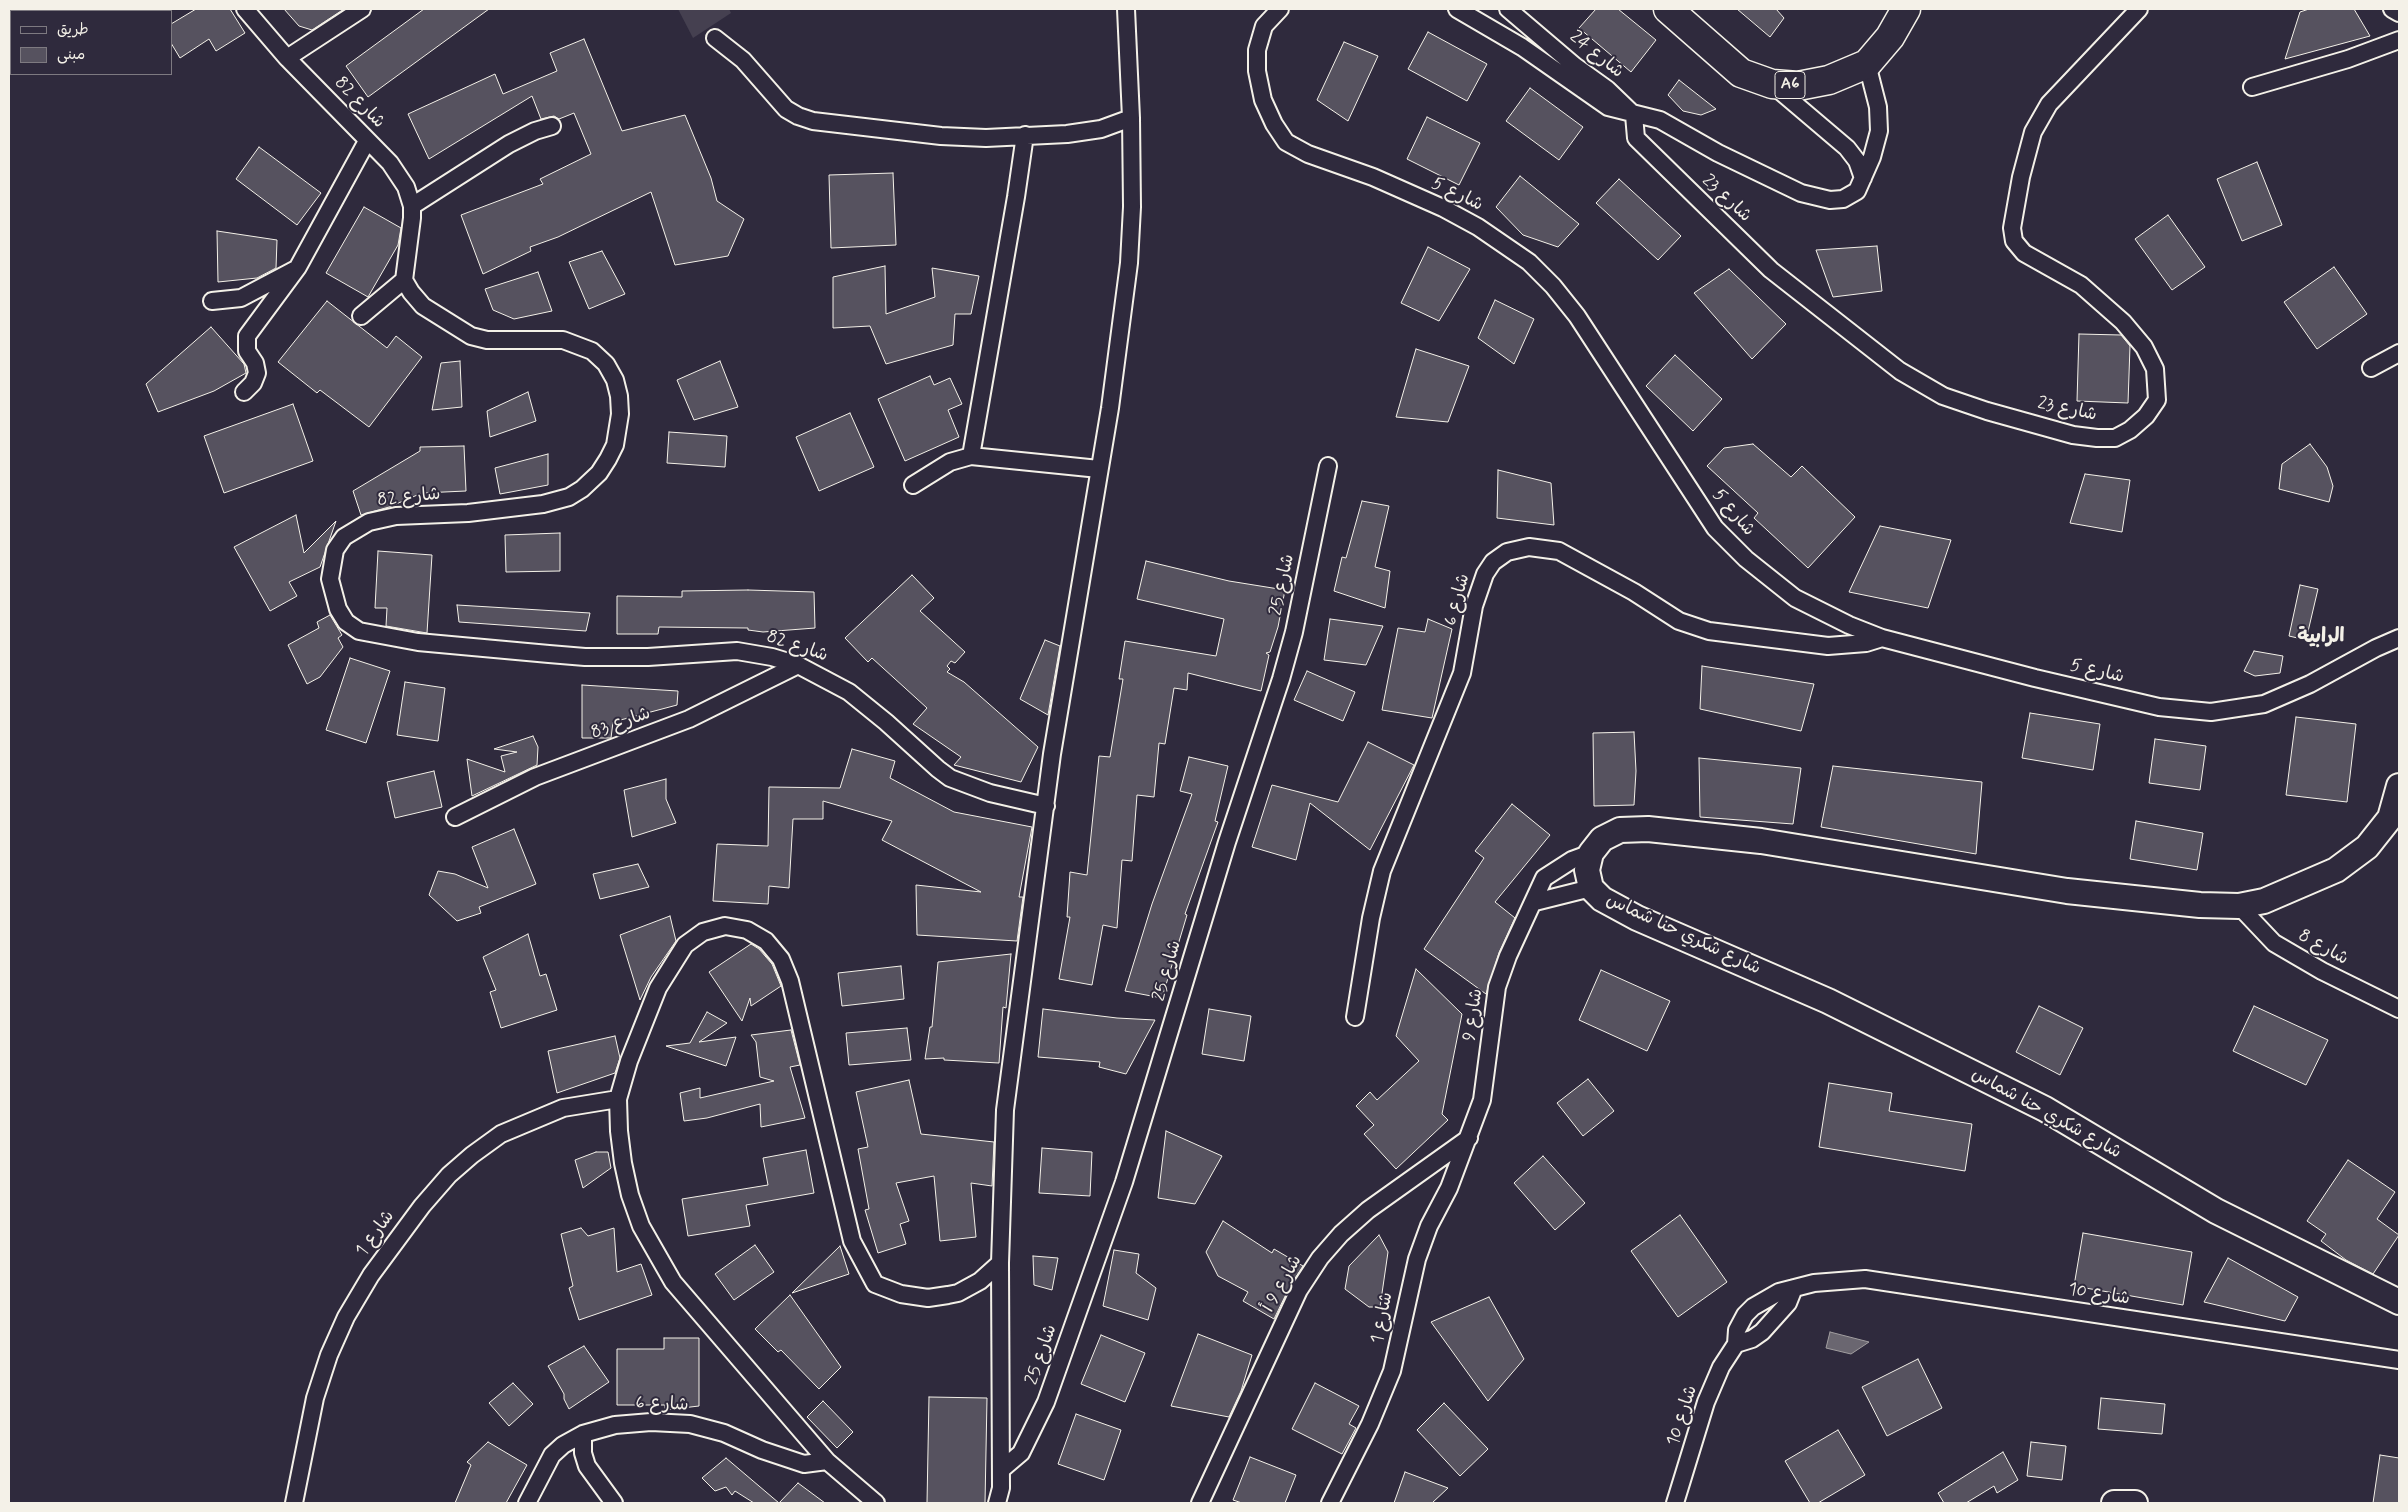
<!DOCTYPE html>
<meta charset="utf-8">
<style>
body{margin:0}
#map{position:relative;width:2408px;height:1512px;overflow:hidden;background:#2f2a3d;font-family:Mynerve,"Playpen Sans Arabic",sans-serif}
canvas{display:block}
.frame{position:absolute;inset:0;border:10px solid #f4f1e8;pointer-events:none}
.legend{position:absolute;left:10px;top:10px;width:162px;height:65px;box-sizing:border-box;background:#2f2a3d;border:1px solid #7e7a81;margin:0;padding:6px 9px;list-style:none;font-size:15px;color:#f4f1e8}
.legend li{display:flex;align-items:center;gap:10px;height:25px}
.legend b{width:25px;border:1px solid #7e7a81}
</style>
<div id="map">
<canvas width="2408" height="1512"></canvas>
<div class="frame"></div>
<ul class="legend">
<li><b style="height:6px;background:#2f2a3d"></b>طريق</li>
<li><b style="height:14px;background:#56525f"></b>مبنى</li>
</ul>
</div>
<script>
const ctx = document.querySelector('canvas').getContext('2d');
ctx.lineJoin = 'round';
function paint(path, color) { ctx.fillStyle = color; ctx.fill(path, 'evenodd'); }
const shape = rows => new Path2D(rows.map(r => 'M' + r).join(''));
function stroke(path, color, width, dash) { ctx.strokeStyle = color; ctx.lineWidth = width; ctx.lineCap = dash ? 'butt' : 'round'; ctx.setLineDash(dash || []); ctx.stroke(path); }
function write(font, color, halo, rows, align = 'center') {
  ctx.font = font + ' Mynerve,"Playpen Sans Arabic",sans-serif'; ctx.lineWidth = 4; ctx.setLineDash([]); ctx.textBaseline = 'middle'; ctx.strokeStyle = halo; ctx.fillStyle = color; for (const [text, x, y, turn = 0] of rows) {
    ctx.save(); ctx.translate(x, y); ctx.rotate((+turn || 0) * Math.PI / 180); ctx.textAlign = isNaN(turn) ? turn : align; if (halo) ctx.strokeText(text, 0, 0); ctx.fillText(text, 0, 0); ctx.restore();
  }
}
paint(shape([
 [678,9,729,9,731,13,693,38]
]), '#454050');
const water = shape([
 [1830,1332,1869,1342,1851,1354,1826,1348,1830,1332]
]);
paint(water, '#6a6670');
stroke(water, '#a19ea0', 1);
const building = shape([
 [196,9,230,9,245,33,216,51,209,39,180,58,171,43,171,24,196,9],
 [284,9,344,9,312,30,299,26,284,9],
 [424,9,489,9,368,97,346,66,424,9],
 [1596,9,1618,9,1656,40,1631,72,1579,28,1596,9],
 [1737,9,1776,9,1784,18,1770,37,1737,9],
 [2309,9,2354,9,2370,36,2285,59,2300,12,2309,9],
 [1428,32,1487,64,1467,101,1408,69,1428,32],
 [584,39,622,131,685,115,711,178,717,201,744,219,728,256,675,265,651,192,558,237,530,247,531,251,483,274,461,215,543,184,540,179,591,154,574,113,559,119,554,116,541,119,532,96,429,159,408,114,495,74,503,94,557,71,550,53,584,39],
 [1344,42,1378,56,1348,121,1317,100,1344,42],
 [1679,80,1716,109,1701,115,1683,111,1668,95,1679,80],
 [1530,88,1583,127,1559,160,1506,121,1530,88],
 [1427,117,1480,143,1459,185,1407,159,1427,117],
 [259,147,321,193,297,225,236,179,259,147],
 [2257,162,2282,225,2242,241,2217,179,2257,162],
 [893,173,896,245,831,248,829,175,893,173],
 [1520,176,1579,224,1558,247,1523,235,1496,207,1520,176],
 [1619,179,1681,236,1658,260,1596,203,1619,179],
 [364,207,401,228,398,245,368,297,326,273,364,207],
 [2168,215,2205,267,2172,290,2135,239,2168,215],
 [217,231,277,240,276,268,257,278,218,282,217,231],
 [1877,246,1882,291,1833,297,1816,250,1877,246],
 [1428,247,1470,269,1439,321,1401,303,1428,247],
 [602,251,625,294,589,309,569,262,602,251],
 [885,266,886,314,935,297,932,268,979,276,971,314,955,314,953,345,886,364,870,326,833,328,833,277,885,266],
 [2334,267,2367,314,2317,349,2284,302,2334,267],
 [1729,269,1786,324,1752,359,1694,293,1729,269],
 [538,272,552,311,514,319,493,310,485,289,538,272],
 [1495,300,1534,319,1514,364,1478,338,1495,300],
 [327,301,387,348,396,336,422,357,369,427,320,390,317,393,278,362,327,301],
 [211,327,244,364,246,373,214,391,158,412,146,384,211,327],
 [2079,334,2121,335,2130,346,2128,403,2077,401,2079,334],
 [1416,349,1469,366,1448,422,1396,417,1416,349],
 [1675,355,1722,399,1693,431,1646,386,1675,355],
 [460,361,462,407,432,410,441,363,460,361],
 [720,361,738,407,694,420,677,380,720,361],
 [930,376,934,385,950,378,962,404,948,410,959,437,905,461,878,399,930,376],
 [528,392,536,421,490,437,487,411,528,392],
 [293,404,313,461,224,493,204,436,293,404],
 [850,413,874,467,819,491,796,437,850,413],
 [669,432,727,436,725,467,667,463,669,432],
 [1753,444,1791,477,1802,466,1855,517,1808,568,1754,518,1758,513,1707,466,1724,448,1753,444],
 [2310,444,2327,467,2333,486,2329,502,2279,489,2282,464,2310,444],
 [464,446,466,491,422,493,389,507,361,515,353,491,420,451,420,447,464,446],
 [548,454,548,485,500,494,495,468,548,454],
 [1498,470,1551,483,1554,525,1497,518,1498,470],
 [2085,474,2130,480,2122,532,2070,523,2085,474],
 [1362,501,1389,506,1375,567,1390,571,1385,608,1334,591,1342,557,1346,558,1362,501],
 [296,515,304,553,336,521,320,567,289,582,297,596,270,611,234,547,296,515],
 [1880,526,1951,540,1928,608,1849,592,1880,526],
 [560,533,560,571,506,572,505,535,560,533],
 [378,551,432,555,427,633,386,626,387,608,375,608,378,551],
 [1146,561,1229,581,1285,590,1278,627,1270,652,1266,653,1269,655,1261,691,1188,673,1187,690,1174,688,1165,744,1159,743,1154,797,1137,795,1132,861,1122,860,1117,928,1103,925,1092,985,1059,979,1070,917,1067,917,1070,872,1087,875,1099,756,1110,757,1123,679,1119,679,1125,641,1216,656,1224,619,1137,599,1146,561],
 [912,575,934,598,920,611,965,652,955,663,951,661,947,666,950,669,947,672,964,682,1038,747,1021,782,954,765,961,757,913,724,927,708,872,658,868,662,845,638,912,575],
 [2300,585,2318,589,2306,640,2289,636,2300,585],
 [748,590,814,592,815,628,763,632,748,630,748,628,659,627,658,634,617,634,617,596,682,597,682,591,748,590],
 [457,605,590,613,586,631,459,622,457,605],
 [330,615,342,635,338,638,343,647,320,677,307,684,288,645,319,628,317,622,330,615],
 [1330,619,1383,626,1366,665,1324,660,1330,619],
 [1428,619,1452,629,1432,718,1382,710,1398,628,1425,632,1428,619],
 [1045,640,1060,646,1048,715,1020,699,1045,640],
 [2254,651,2283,656,2280,673,2255,676,2244,671,2254,651],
 [350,658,390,671,366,743,326,730,350,658],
 [1702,666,1814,684,1801,731,1700,709,1702,666],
 [1307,671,1355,692,1343,721,1294,700,1307,671],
 [405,682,445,688,438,741,397,735,405,682],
 [582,685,678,691,677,705,613,722,611,738,582,738,582,685],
 [2030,713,2100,724,2093,770,2022,758,2030,713],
 [2296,717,2356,724,2347,802,2286,795,2296,717],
 [1634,732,1636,771,1634,805,1594,806,1593,733,1634,732],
 [533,736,538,747,537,765,472,796,467,759,505,772,501,756,517,752,494,749,533,736],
 [2155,739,2206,746,2200,790,2149,783,2155,739],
 [1368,742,1414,765,1370,850,1310,803,1296,860,1252,847,1272,785,1338,802,1368,742],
 [852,749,895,761,890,778,954,812,1032,827,1019,897,1023,897,1017,941,917,935,916,885,981,892,882,840,892,821,823,801,823,819,793,819,789,888,769,886,768,904,713,901,717,844,768,846,769,787,840,788,852,749],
 [1189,757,1228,766,1215,821,1218,822,1185,914,1187,915,1162,998,1125,991,1152,904,1192,794,1180,791,1189,757],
 [1699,758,1801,768,1793,824,1700,817,1699,758],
 [1833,766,1982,782,1976,854,1821,827,1833,766],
 [434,771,442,807,395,818,387,782,434,771],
 [666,779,666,799,676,823,632,837,624,790,666,779],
 [1512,804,1550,835,1495,902,1515,918,1499,953,1486,994,1424,949,1484,858,1475,851,1512,804],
 [2136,821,2203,833,2197,870,2130,859,2136,821],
 [514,829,536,884,479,907,481,913,457,921,429,895,438,871,455,874,488,888,472,847,514,829],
 [638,864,649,887,600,899,593,874,638,864],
 [670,916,676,941,651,977,640,1000,620,935,670,916],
 [528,934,540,976,546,974,557,1010,501,1028,490,992,496,990,483,957,528,934],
 [751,944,759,949,772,964,781,986,751,1006,750,998,742,1021,709,972,751,944],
 [1011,954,1006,1008,1003,1007,999,1063,944,1060,944,1058,925,1059,930,1027,932,1027,938,962,1011,954],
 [901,966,904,999,842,1006,838,973,901,966],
 [1416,969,1462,1014,1442,1114,1448,1120,1396,1169,1364,1134,1374,1125,1356,1106,1370,1092,1377,1100,1419,1061,1396,1036,1416,969],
 [1601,970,1670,1001,1647,1051,1579,1020,1601,970],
 [2039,1006,2083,1028,2060,1075,2016,1052,2039,1006],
 [2254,1006,2328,1040,2306,1085,2233,1051,2254,1006],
 [1043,1009,1117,1018,1155,1020,1126,1074,1099,1067,1100,1062,1038,1057,1043,1009],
 [1209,1009,1251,1016,1244,1061,1202,1054,1209,1009],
 [707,1012,727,1023,699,1042,736,1037,726,1066,666,1046,690,1043,707,1012],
 [907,1028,911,1060,849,1065,846,1033,907,1028],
 [791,1030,800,1065,790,1067,805,1118,761,1127,760,1104,707,1118,684,1121,680,1093,700,1088,700,1098,774,1081,760,1077,756,1042,751,1035,791,1030],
 [615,1036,620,1058,615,1073,557,1093,548,1051,615,1036],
 [1588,1079,1614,1111,1583,1136,1557,1103,1588,1079],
 [909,1080,921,1134,994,1142,992,1186,971,1183,976,1237,940,1241,934,1176,896,1183,909,1221,900,1224,906,1244,878,1253,865,1210,869,1209,858,1149,868,1147,856,1092,909,1080],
 [1829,1083,1892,1093,1889,1111,1972,1124,1965,1171,1819,1147,1829,1083],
 [1166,1131,1222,1156,1195,1204,1158,1198,1166,1131],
 [1042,1148,1092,1152,1090,1196,1039,1193,1042,1148],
 [806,1150,814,1193,746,1205,750,1226,688,1236,682,1199,768,1185,763,1158,806,1150],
 [596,1152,608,1152,611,1168,583,1188,575,1160,596,1152],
 [1543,1156,1585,1203,1555,1230,1514,1183,1543,1156],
 [2348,1160,2395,1192,2377,1219,2399,1235,2373,1274,2346,1260,2321,1241,2326,1234,2307,1221,2348,1160],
 [1680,1215,1727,1282,1678,1317,1631,1251,1680,1215],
 [1223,1221,1272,1253,1274,1249,1303,1266,1290,1286,1274,1319,1243,1301,1248,1292,1218,1276,1206,1252,1223,1221],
 [581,1228,588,1236,614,1228,617,1272,641,1264,652,1295,579,1320,569,1288,573,1286,561,1234,581,1228],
 [2083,1233,2192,1252,2183,1305,2074,1286,2083,1233],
 [1379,1235,1388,1252,1380,1307,1369,1307,1345,1289,1349,1266,1379,1235],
 [755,1245,774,1272,734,1300,715,1274,755,1245],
 [840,1246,849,1274,792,1293,840,1246],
 [1114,1250,1139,1254,1136,1273,1156,1288,1148,1320,1103,1306,1114,1250],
 [1033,1256,1058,1258,1052,1290,1034,1285,1033,1256],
 [2228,1258,2298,1297,2285,1321,2204,1302,2228,1258],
 [790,1295,841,1367,819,1389,781,1350,778,1352,755,1329,790,1295],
 [1489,1297,1524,1359,1488,1401,1431,1322,1489,1297],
 [1198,1334,1252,1355,1241,1391,1229,1417,1171,1406,1198,1334],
 [1101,1335,1145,1353,1125,1402,1081,1384,1101,1335],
 [664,1338,699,1338,699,1406,665,1410,665,1405,617,1405,617,1349,664,1349,664,1338],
 [584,1346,609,1382,569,1409,564,1399,564,1394,548,1366,584,1346],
 [1918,1359,1942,1408,1887,1436,1862,1387,1918,1359],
 [513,1383,533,1404,509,1426,489,1403,513,1383],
 [1315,1383,1359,1406,1349,1424,1356,1428,1342,1454,1292,1429,1315,1383],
 [929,1397,987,1398,985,1503,927,1503,929,1397],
 [2101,1398,2165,1404,2162,1434,2098,1429,2101,1398],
 [823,1401,853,1432,837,1448,807,1417,823,1401],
 [1444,1403,1488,1449,1460,1476,1417,1430,1444,1403],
 [1076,1414,1121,1430,1104,1480,1058,1464,1076,1414],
 [1838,1430,1865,1475,1818,1503,1810,1503,1785,1461,1838,1430],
 [488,1442,527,1465,506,1503,455,1503,471,1465,467,1462,488,1442],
 [2031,1442,2066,1446,2062,1480,2027,1476,2031,1442],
 [2003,1452,2018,1480,1997,1493,1994,1486,1966,1503,1944,1503,1938,1493,2003,1452],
 [2380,1455,2399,1458,2399,1503,2373,1503,2380,1455],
 [1250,1457,1296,1475,1285,1503,1242,1503,1233,1500,1250,1457],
 [726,1458,779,1503,754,1503,735,1491,732,1495,726,1487,715,1491,702,1478,726,1458],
 [1405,1472,1448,1488,1432,1503,1394,1503,1405,1472],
 [798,1483,825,1503,779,1503,798,1483]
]);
paint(building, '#56525f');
stroke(building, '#f4f1e8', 1);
const street = shape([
 [245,9,287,58,390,163,406,187,412,206,412,218,404,280,411,292,423,306,471,336,487,340,563,340,592,351,606,364,615,380,619,396,620,414,615,445,608,459,599,473,582,489,569,497,543,504,468,513,396,516,369,522,344,537,335,550,330,579,338,609,346,622,359,631,418,642,549,654,585,657,648,657,737,651,772,657,798,665,849,692,886,722,938,769,950,778,990,793,1046,806],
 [1280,9,1264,26,1257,50,1257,71,1263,100,1274,124,1286,142,1308,154,1373,177,1443,208,1478,227,1529,262,1553,286,1577,316,1715,528,1746,559,1795,598,1849,625,1882,638,2035,678,2159,707,2211,712,2264,704,2310,684,2376,648,2399,638],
 [1457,9,1522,47,1608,107,1660,120,1718,153,1801,193,1830,200,1843,199,1857,191,1872,157,1879,131,1878,107,1867,64],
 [1508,9,1575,66,1607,89,1634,115,1636,138,1771,270,1900,371,1943,396,1987,411,2073,435,2097,438,2115,438,2130,430,2146,416,2157,400,2155,369,2144,347,2123,322,2081,285,2024,253,2014,241,2012,228,2021,177,2033,132,2049,104,2139,9],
 [2392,9,2399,13],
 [715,38,743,60,786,109,798,116,813,121,941,136,986,138,1067,134,1101,129,1131,118],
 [287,58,362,9],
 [1774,86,1847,148,1857,161,1863,178],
 [2252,87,2348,59,2399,40],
 [412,206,509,144,535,131,552,126],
 [212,301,241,298,294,270],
 [361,316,404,280],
 [2371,368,2399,353],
 [244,392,253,383,257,373,255,363,247,351,247,336,298,267,367,141],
 [971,456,1016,197,1025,135],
 [913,485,950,462,971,456,1099,469],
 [455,817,535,777,689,719,798,665],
 [1535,902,1591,888],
 [2239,906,2274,943,2322,971,2399,1009],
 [1355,1017,1371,918,1382,871,1462,673,1474,606,1485,574,1493,562,1507,552,1529,547,1559,551,1634,592,1679,621,1709,631,1828,646,1866,643,1882,638],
 [1736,1344,1752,1339,1762,1332,1788,1303,1794,1288],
 [583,1434,583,1453,587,1466,614,1503],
 [1001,1470,1021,1453,1046,1402,1124,1182,1227,842,1281,679,1294,632,1328,466],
 [294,1503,315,1398,329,1355,346,1317,371,1275,422,1206,449,1175,472,1155,501,1134,563,1108,618,1099],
 [527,1503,552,1455,563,1445,583,1434,615,1425,651,1422,690,1424,724,1433,762,1450,804,1464,827,1461],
 [876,1503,827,1461,673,1282,641,1226,630,1195,623,1163,619,1131,618,1099,629,1061,658,988,685,945,703,932,725,926,747,930,766,941,781,959,790,981,852,1241,875,1284,901,1294,928,1298,948,1295,958,1293,980,1281,1000,1263],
 [997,1503,1001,1488,1000,1263,1005,1110,1052,754,1110,408,1129,263,1132,207,1131,118,1126,9],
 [1200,1503,1299,1290,1320,1258,1341,1234,1368,1210,1469,1138],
 [1330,1503,1370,1424,1392,1371,1417,1259,1429,1226,1449,1188,1482,1100,1497,987,1508,956,1544,878,1572,860,1591,853],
 [1675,1503,1706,1402,1721,1367,1736,1344,1737,1330,1745,1315,1753,1307,1779,1292,1814,1283,1865,1279,2399,1360]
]);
const secondary = shape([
 [2399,786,2390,818,2367,847,2336,870,2264,901,2239,906,2200,905,2067,891,1761,841,1648,829,1620,830,1602,839,1591,853,1587,870,1591,888,1602,899,1637,918,1828,1001,2045,1109,2216,1211,2399,1302],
 [2114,1503,2135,1503]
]);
const highway = shape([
 [1668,9,1741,73,1772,84,1798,86,1829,80,1867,64,1890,37,1906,9]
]);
stroke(street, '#f4f1e8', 20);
stroke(secondary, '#f4f1e8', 28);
stroke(highway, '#f4f1e8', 31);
stroke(street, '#2f2a3d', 16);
stroke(secondary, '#2f2a3d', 24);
stroke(highway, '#2f2a3d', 28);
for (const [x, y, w] of [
 [1790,85,30]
]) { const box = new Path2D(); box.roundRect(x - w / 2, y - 13.5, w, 27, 4); ctx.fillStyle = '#2f2a3d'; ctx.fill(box); stroke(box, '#f4f1e8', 1); }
write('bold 16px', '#f4f1e8', null, [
 ["A6",1790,85]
]);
write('18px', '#f4f1e8', '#2f2a3d', [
 ["شارع 24",1596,55,39],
 ["شارع 82",359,103,46],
 ["شارع 5",1457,195,26],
 ["شارع 23",1726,199,43],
 ["شارع 23",2067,410,12],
 ["شارع 82",409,498,-6],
 ["شارع 5",1733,513,50],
 ["شارع 25",1283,585,-78],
 ["شارع 6",1458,600,-75],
 ["شارع 82",797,647,19],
 ["شارع 5",2097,672,13],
 ["شارع 83",621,724,-20],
 ["شارع شكري حنا شماس",1683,935,25],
 ["شارع 8",2323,948,29],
 ["شارع 25",1168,971,-74],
 ["شارع 9",1474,1015,-82],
 ["شارع شكري حنا شماس",2046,1114,29],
 ["شارع 1",376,1234,-54],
 ["شارع 9 أ",1283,1284,-61],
 ["شارع 10",2099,1295,9],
 ["شارع 1",1383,1318,-79],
 ["شارع 25",1042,1355,-71],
 ["شارع 6",662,1405,2],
 ["شارع 10",1683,1416,-72]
]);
write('bold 20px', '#f4f1e8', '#2f2a3d', [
 ["الرابية",2321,638]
]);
</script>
